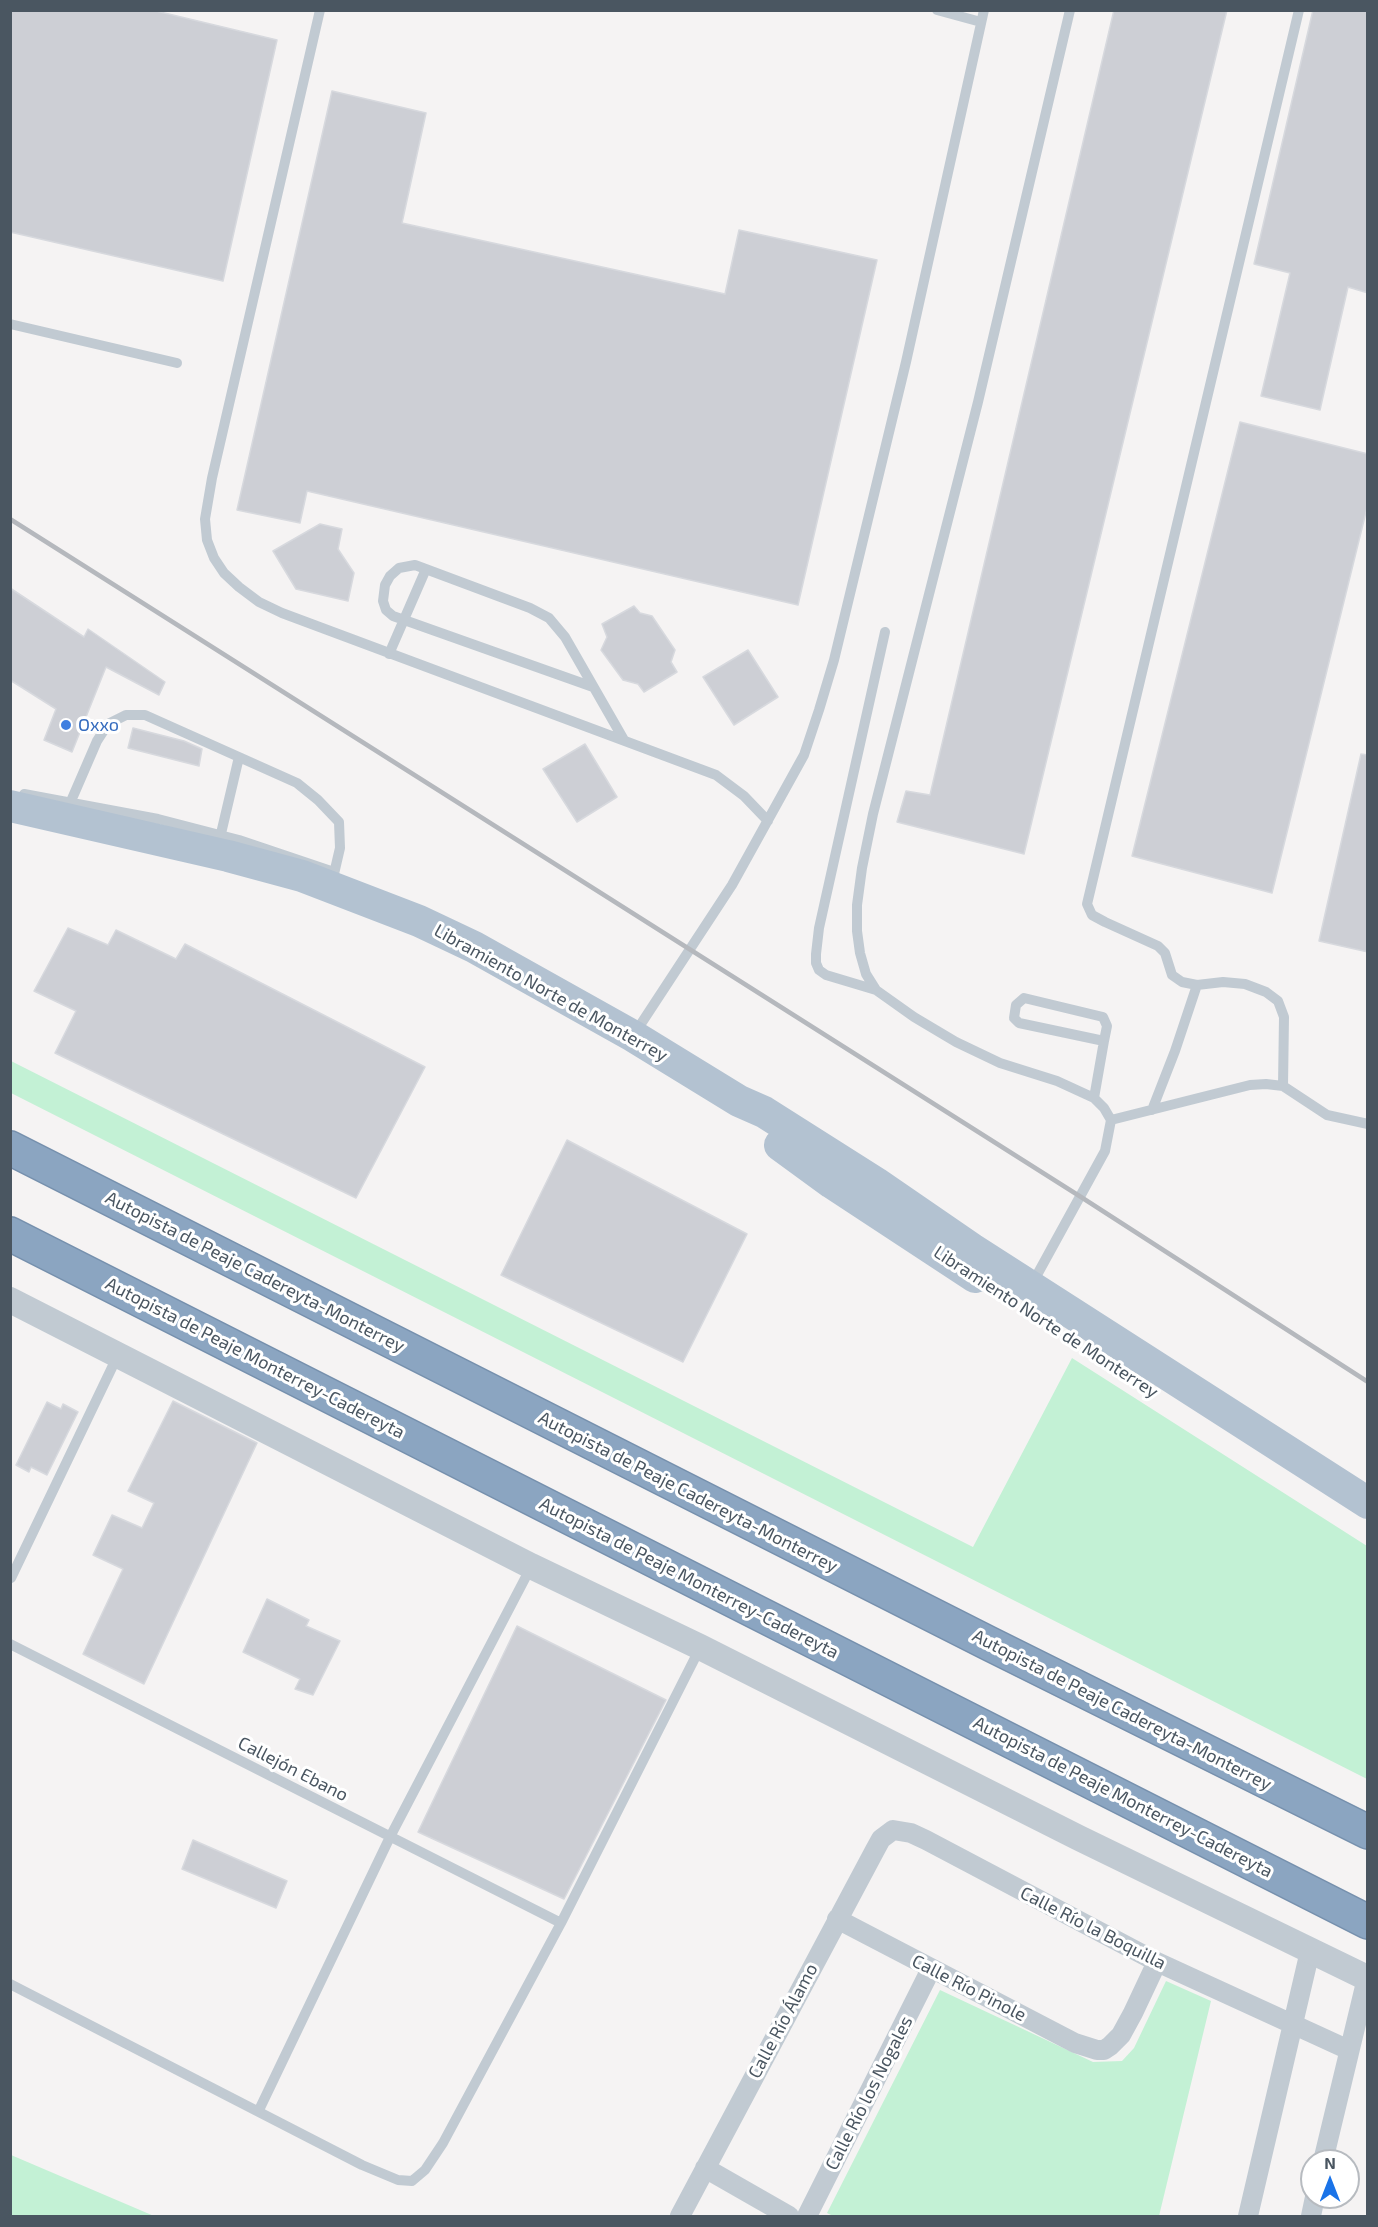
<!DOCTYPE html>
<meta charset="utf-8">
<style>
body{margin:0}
#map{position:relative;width:1378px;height:2227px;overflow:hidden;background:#f5f3f3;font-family:"Exo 2",sans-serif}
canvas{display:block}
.frame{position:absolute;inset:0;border:12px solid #4a5661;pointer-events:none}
.north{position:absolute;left:1300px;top:2149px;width:60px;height:60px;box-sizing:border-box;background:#fff;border:2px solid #b7bbc0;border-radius:50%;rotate:0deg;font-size:16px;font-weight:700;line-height:24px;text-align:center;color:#4a5661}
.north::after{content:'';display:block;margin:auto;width:21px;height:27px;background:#1a73e8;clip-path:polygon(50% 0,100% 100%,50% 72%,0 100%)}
</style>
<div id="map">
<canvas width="1378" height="2227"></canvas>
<div class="frame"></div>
<div class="north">N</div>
</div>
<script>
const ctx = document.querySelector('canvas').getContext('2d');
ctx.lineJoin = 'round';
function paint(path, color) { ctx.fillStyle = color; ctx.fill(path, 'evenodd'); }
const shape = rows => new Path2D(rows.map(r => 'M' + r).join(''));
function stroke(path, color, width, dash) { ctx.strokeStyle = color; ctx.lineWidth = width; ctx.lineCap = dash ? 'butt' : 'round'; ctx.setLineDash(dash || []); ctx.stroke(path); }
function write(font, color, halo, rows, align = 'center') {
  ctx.font = font + ' "Exo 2",sans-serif'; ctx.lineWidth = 6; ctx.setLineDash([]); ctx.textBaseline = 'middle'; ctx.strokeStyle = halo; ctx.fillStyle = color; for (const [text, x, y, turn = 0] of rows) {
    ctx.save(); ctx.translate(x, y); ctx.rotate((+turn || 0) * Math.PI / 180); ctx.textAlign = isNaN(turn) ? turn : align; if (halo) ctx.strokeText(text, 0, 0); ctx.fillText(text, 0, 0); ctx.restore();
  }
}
paint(shape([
 [11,1061,973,1547,1072,1358,1367,1546,1367,1779,11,1093],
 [1166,1981,1211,2001,1159,2216,833,2216,827,2213,940,1990,1093,2062,1122,2061,1134,2048],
 [10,2155,11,2155,154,2216,11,2216]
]), '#c3f1d5');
const building = shape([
 [10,10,152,10,277,40,223,281,10,232,10,10],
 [1114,10,1227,10,1024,854,897,822,906,791,930,795,1114,10],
 [1313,10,1368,10,1368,293,1348,287,1320,410,1261,396,1290,273,1254,264,1313,10],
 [332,91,426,113,402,223,725,294,739,230,877,260,798,605,307,491,300,523,237,510,332,91],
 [1240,422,1368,454,1368,504,1272,893,1132,856,1240,422],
 [320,524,342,529,338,549,354,573,348,601,296,589,273,551,320,524],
 [10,588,84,637,88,629,165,682,159,695,106,667,72,752,44,740,56,709,10,680,10,588],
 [634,606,640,613,652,616,675,650,671,662,677,672,644,692,638,684,623,680,601,650,607,637,602,624,634,606],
 [748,650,778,697,734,725,703,677,748,650],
 [133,728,184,741,202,749,199,766,128,748,133,728],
 [585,744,617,797,577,822,543,769,585,744],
 [1361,754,1368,755,1368,952,1319,941,1361,754],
 [68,928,108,945,116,930,176,959,185,944,425,1067,356,1198,55,1053,76,1011,34,991,68,928],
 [567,1140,747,1234,683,1362,501,1275,567,1140],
 [173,1401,257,1443,144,1684,83,1654,123,1569,93,1555,112,1515,142,1528,154,1503,128,1491,173,1401],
 [47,1402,61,1409,63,1404,78,1412,47,1475,31,1467,29,1472,16,1465,47,1402],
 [267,1599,309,1620,306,1626,340,1641,313,1695,295,1689,300,1679,243,1652,267,1599],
 [517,1626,666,1700,564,1899,418,1832,517,1626],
 [193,1840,287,1881,276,1908,182,1869,193,1840]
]);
paint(building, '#cdcfd5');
stroke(building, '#d7d9de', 1.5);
const motorway = shape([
 [10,1148,988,1643,1368,1832],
 [10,1234,1368,1922]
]);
stroke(motorway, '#7690ad', 36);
stroke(shape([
 [320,10,212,478,205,519,207,540,214,558,224,573,239,587,259,602,282,613,716,775,744,796,768,821],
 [937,10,981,22],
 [10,324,177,363],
 [389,654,426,569],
 [593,687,393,616,386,610,383,601,385,585,390,576,399,568,415,565,530,608,549,618,565,637,624,740],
 [24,794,158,819,239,840,331,871],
 [68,808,97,741,108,724,126,715,145,715,297,783,318,800,339,822,340,848,333,878],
 [219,842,239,757],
 [1197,985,1182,982,1172,975,1165,953,1158,946,1105,922,1092,915,1087,904,1299,10],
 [876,990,826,975,819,970,816,963,816,954,819,928,885,632],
 [635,1033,732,885,804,755,819,710,834,660,906,362,984,10],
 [1094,1098,1104,1041,1107,1026,1103,1017,1024,998,1016,1005,1014,1018,1019,1023,1104,1041],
 [1152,1110,1175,1051,1197,985,1223,982,1245,984,1266,992,1278,1001,1284,1017,1283,1086],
 [1111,1120,1250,1085,1266,1084,1283,1086,1327,1115,1368,1124],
 [1032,1284,1105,1151,1111,1120,1104,1108,1094,1098,1057,1081,1000,1063,956,1042,914,1017,876,990,866,974,860,953,857,931,857,905,862,868,873,814,978,402,1070,10],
 [11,1578,118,1355],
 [10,1644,561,1923],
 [10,1984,362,2165,398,2180,412,2181,425,2170,443,2143,561,1923,700,1648],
 [259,2110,390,1837,531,1567]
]), '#c1cad2', 10);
stroke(shape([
 [837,1919,1075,2043,1097,2050,1104,2050,1110,2046,1121,2035,1133,2013,1157,1962],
 [1323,2161,1367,1978],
 [705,2168,789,2216],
 [680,2216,875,1850,881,1839,893,1830,911,1833,926,1840,1157,1962,1349,2050],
 [807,2216,931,1969],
 [1248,2216,1310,1951],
 [1311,2216,1315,2197]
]), '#c1cad2', 20);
stroke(shape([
 [10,1300,531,1566,700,1647,1079,1838,1367,1978]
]), '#c1cad2', 26);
stroke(shape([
 [10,806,228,856,302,876,419,921,474,947,633,1036,739,1101,764,1112,876,1183,972,1249,1368,1503],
 [780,1145,832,1183,975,1277]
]), '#b3c2d1', 32);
stroke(motorway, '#8ba5c1', 33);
stroke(shape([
 [10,519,1081,1197,1368,1382]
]), '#b5b8bd', 4.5);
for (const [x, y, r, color] of [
 [66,725,6,"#3f7fe0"]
]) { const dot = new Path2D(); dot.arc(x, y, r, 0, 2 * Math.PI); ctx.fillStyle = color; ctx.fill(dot); stroke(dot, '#fff', 2); }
write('18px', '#366cbe', '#fff', [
 ["Oxxo",78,725]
], 'left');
write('18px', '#4a5661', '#fff', [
 ["Libramiento Norte de Monterrey",551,993,29],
 ["Autopista de Peaje Cadereyta-Monterrey",255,1272,27],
 ["Libramiento Norte de Monterrey",1046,1322,33],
 ["Autopista de Peaje Monterrey-Cadereyta",255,1358,27],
 ["Autopista de Peaje Cadereyta-Monterrey",688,1492,27],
 ["Autopista de Peaje Monterrey-Cadereyta",689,1578,27],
 ["Autopista de Peaje Cadereyta-Monterrey",1122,1710,27],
 ["Callejón Ebano",293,1769,27],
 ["Autopista de Peaje Monterrey-Cadereyta",1123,1797,27],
 ["Calle Río la Boquilla",1093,1928,27],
 ["Calle Río Pinole",969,1988,27],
 ["Calle Río Álamo",783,2021,-62],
 ["Calle Río los Nogales",869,2093,-63]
]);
</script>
